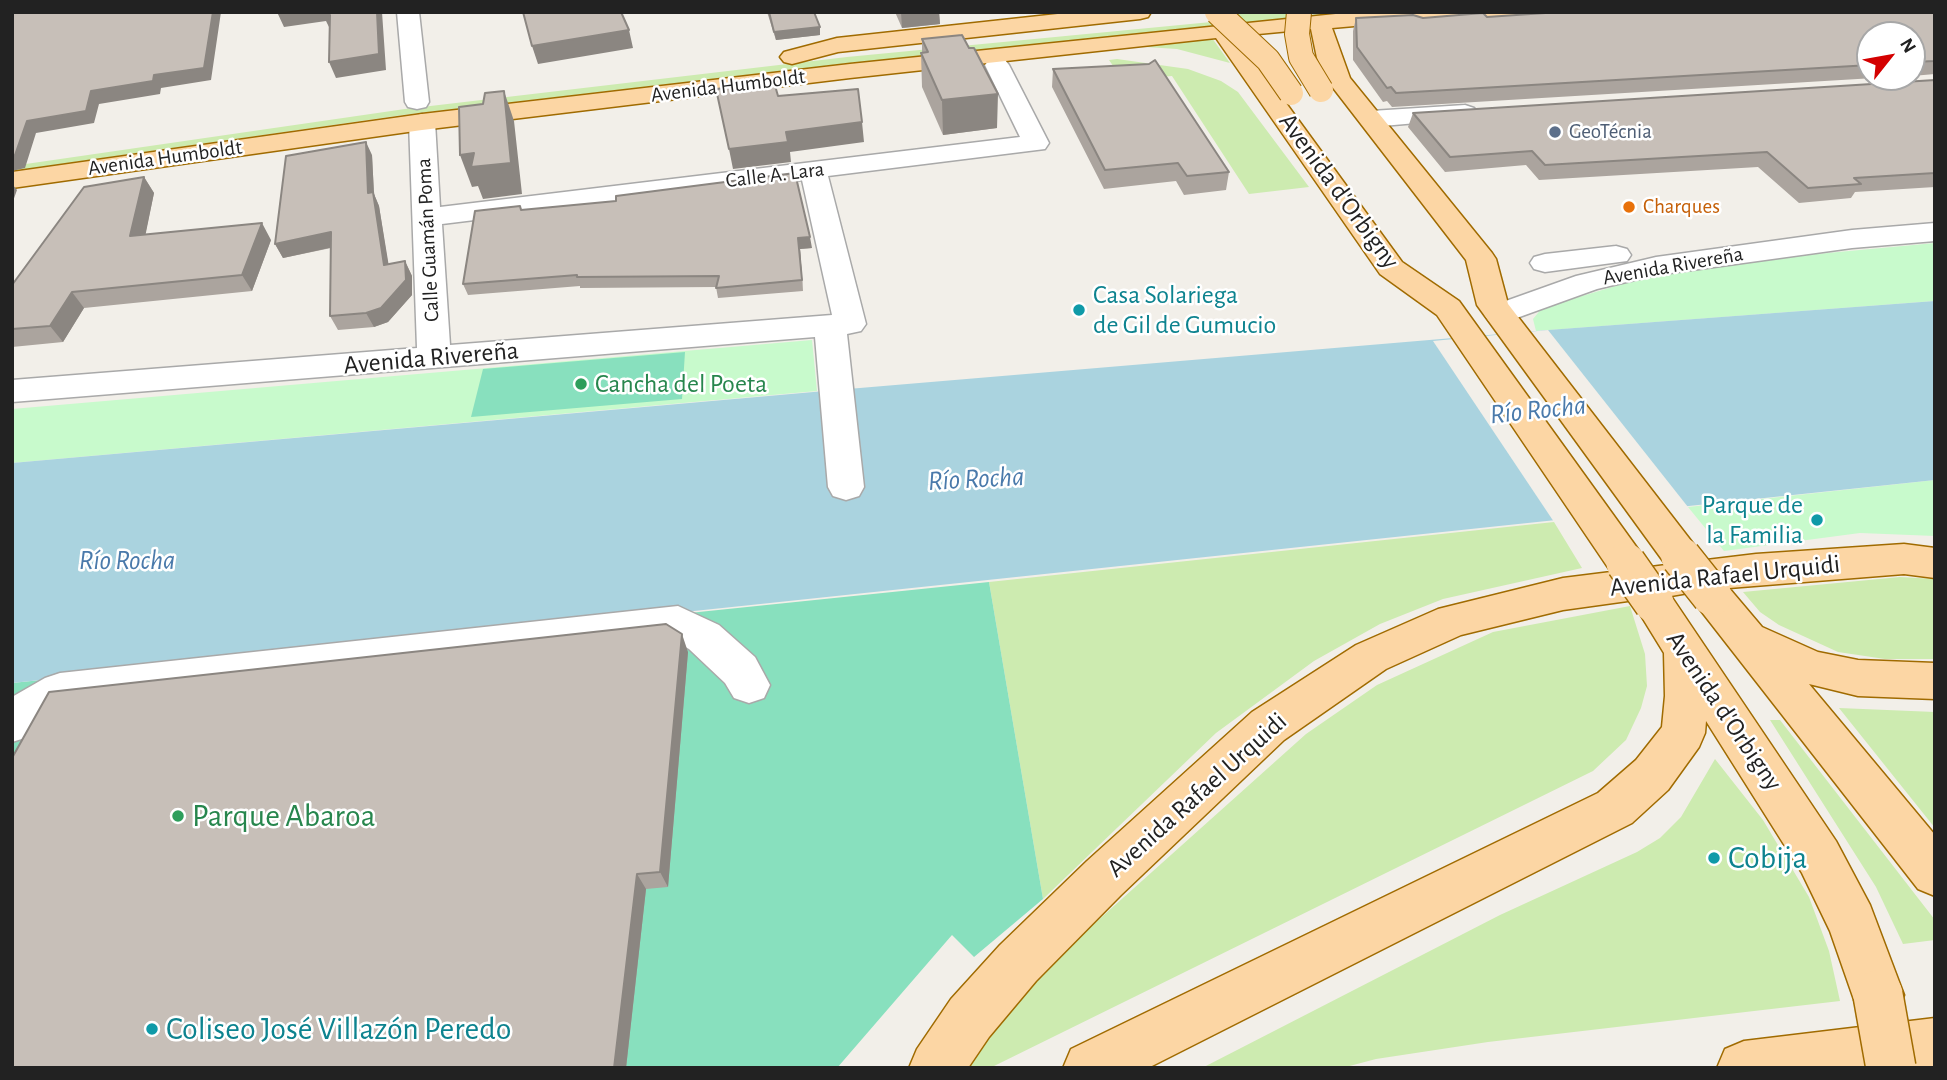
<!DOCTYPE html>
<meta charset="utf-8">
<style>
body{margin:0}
#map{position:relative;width:1947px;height:1080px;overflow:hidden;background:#f2efe9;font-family:"Alegreya Sans",sans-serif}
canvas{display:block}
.frame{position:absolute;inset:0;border:14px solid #222;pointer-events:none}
.north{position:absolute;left:1856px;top:21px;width:70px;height:70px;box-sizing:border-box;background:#fff;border:2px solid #a7a7a7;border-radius:50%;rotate:59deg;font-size:19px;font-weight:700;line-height:28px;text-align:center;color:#222}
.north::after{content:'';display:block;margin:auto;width:24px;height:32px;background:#d40000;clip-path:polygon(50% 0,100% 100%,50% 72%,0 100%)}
</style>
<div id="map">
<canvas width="1947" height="1080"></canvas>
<div class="frame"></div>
<div class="north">N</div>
</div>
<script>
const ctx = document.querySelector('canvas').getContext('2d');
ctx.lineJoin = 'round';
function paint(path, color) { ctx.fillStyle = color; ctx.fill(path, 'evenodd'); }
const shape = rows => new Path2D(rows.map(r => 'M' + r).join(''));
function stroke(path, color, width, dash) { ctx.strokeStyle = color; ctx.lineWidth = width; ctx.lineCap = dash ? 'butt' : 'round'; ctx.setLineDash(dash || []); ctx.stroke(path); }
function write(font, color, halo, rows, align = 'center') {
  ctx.font = font + ' "Alegreya Sans",sans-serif'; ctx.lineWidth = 5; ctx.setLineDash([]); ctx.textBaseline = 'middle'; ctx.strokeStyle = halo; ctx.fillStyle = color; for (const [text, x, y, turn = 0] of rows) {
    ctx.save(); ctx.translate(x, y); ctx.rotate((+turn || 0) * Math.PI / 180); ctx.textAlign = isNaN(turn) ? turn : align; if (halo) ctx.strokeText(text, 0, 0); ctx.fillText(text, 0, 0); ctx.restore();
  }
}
paint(shape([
 [1230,12,1295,12,1297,15,1381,12,850,63,403,115,12,171,12,166,405,109,847,57,1232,20],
 [1212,38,1230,63,1177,49,1130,46],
 [1117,59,1188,69,1221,81,1238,92,1309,187,1249,194,1172,76,1123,80,1109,60],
 [1554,522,1582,568,1443,599,1380,624,1314,661,1216,733,1043,899,989,582],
 [1900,577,1935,579,1935,659,1885,659,1838,652,1779,625,1760,612,1743,592],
 [1630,606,1645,654,1647,686,1641,708,1626,740,1593,771,990,1068,962,1068,1047,966,1306,734,1377,685,1493,632],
 [1839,708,1935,712,1935,828],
 [1770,720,1780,720,1935,920,1935,940,1903,944,1876,887],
 [1715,759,1763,820,1809,897,1829,951,1840,1001,1488,1042,1376,1059,1342,1068,1202,1068,1500,915,1637,852,1660,838,1681,817]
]), '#cdebb0');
paint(shape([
 [1935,243,1935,301,1536,331,1533,319,1542,308,1659,273,1731,262],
 [812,340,817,391,12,463,12,409],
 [1935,480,1935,536,1860,533,1724,551,1688,507]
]), '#c8facc');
paint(shape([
 [685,352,682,399,471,417,483,369],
 [989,582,1043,899,974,957,952,935,837,1068,12,1068,12,683]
]), '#88e0be');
paint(shape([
 [1935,301,1935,480,12,683,12,463,836,390,1548,330]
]), '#aad3df');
paint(shape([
 [1548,330,1688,507,1554,522,1433,341]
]), '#f2efe9');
const minor = shape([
 [397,12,419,12,429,102,426,107,417,109,408,107,405,102,397,12],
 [997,58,1005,60,1009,65,1049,143,1045,149,828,176,866,324,861,331,847,334,864,487,859,496,846,500,833,496,828,487,815,337,12,402,12,380,417,348,409,122,413,117,422,114,431,117,435,122,440,207,1020,137,985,65,989,60,997,58],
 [802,180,832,315,450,345,442,224,802,180],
 [1465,105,1474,108,1478,113,1474,118,1371,127,1362,124,1358,119,1362,114,1371,111,1465,105],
 [1935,223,1935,241,1852,248,1656,275,1597,289,1500,324,1489,321,1484,314,1489,307,1576,276,1656,257,1852,230,1935,223],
 [1616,246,1627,249,1631,255,1627,261,1545,272,1534,269,1530,263,1534,257,1545,254,1616,246],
 [678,606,719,625,755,657,770,685,764,698,749,703,734,698,725,683,689,649,673,640,68,708,38,726,28,737,12,742,12,697,45,678,60,673,678,606]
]);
const major = shape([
 [1076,12,1151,12,1148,17,1140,19,838,52,792,64,784,62,780,57,784,52,837,38,1076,12],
 [1355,12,1553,12,1550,17,1542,19,1433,27,1425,25,1422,20,1332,28,1350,78,1492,253,1496,259,1508,304,1695,546,1701,557,1698,561,1756,554,1904,544,1935,548,1935,578,1904,574,1729,588,1762,627,1818,652,1858,660,1935,663,1935,699,1858,696,1809,684,1935,835,1935,896,1918,889,1698,607,1692,596,1694,592,1671,596,1836,841,1870,905,1904,995,1897,1014,1878,1021,1859,1014,1830,931,1802,873,1706,721,1705,733,1699,747,1668,790,1632,823,1148,1068,1063,1068,1071,1049,1598,793,1636,760,1662,727,1665,696,1664,653,1640,614,1634,603,1635,600,1563,610,1461,635,1386,669,1284,740,1121,895,1036,981,989,1037,968,1068,909,1068,917,1049,951,999,1000,945,1087,861,1252,712,1356,645,1438,609,1563,578,1611,572,1437,315,1380,274,1216,38,850,78,422,130,12,188,12,172,422,114,850,64,1355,12],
 [1311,29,1317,58,1327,80,1466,260,1477,305,1666,565,1643,568,1646,563,1640,552,1459,301,1402,262,1237,36,1311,29],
 [1935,1018,1935,1068,1717,1068,1725,1049,1744,1041,1935,1018]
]);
stroke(minor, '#a9a9a9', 3);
stroke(major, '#a06b00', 3);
paint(minor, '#fff');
paint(major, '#fcd6a4');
const majorBridgeFar2 = shape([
 [1217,12,1268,60,1291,93],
 [1299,12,1297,34,1301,57,1321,90]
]);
const majorBridgeFar1 = shape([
 [1681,557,1712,596],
 [1626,563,1654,603]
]);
const majorBridge = shape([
 [1878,995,1891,1068]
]);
stroke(majorBridgeFar2, '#a06b00', 26, []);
stroke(majorBridgeFar1, '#a06b00', 42, []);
stroke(majorBridge, '#a06b00', 52, []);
stroke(majorBridgeFar2, '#fcd6a4', 24);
stroke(majorBridgeFar1, '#fcd6a4', 39);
stroke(majorBridge, '#fcd6a4', 49);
paint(shape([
 [767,12,814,12,820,35,776,40],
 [895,12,939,12,940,24,902,28],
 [1935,12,1935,74,1912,76,1912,35,1870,35,1870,77,1891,77,1392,107,1387,101,1383,102,1353,60,1353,31,1356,18,1423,18],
 [922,39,997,128,943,135,922,87,921,53,922,53],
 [1053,69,1229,172,1226,190,1184,195,1176,181,1104,189,1052,87],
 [1935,80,1935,187,1855,192,1851,198,1799,203,1758,167,1539,180,1526,165,1445,172,1408,127,1413,113],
 [372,155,374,194,379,206,388,264,405,261,412,276,412,295,388,322,374,327,338,330,330,316,331,248,283,258,275,244],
 [144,177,154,193,145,235,271,240,252,291,84,308,63,342,12,347,12,285],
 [520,206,522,210,812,248,800,249,803,291,718,298,716,287,580,288,580,286,468,295,463,284],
 [688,652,668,887,646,889,626,1068,12,1068]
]), '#aba49e');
paint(shape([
 [213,12,221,12,211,80,161,88,160,94,99,104,94,123,36,133,25,168,12,171,12,156,27,121,91,91,154,75],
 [277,12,328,12,330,15,331,31,326,21,284,27],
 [377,12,382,12,386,70,336,78,329,62],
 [901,12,939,12,940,24,902,28],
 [820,27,820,35,776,40,774,32],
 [629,30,633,48,538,64,532,46],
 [504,91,514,121,522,194,483,199,478,186,472,187,460,155,474,153],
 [998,94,997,128,943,135,942,100],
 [862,122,864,142,790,152,791,162,733,169,729,149,786,132],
 [366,142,372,155,374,194,379,206,391,279,384,265,368,193],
 [144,177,154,193,142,252,130,236],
 [12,184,17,190,12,204],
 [262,223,271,240,252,291,242,275],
 [331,232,338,246,283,258,275,244],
 [810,237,812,248,800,249,803,291,798,238],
 [405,261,412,276,412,295,388,322,374,327,366,313],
 [72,292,84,308,63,342,50,326],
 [682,634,688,652,668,887,660,872],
 [637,874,646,889,626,1068,614,1068]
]), '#8b8681');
const building = shape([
 [12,12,213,12,204,68,154,75,153,81,91,91,86,111,27,121,15,155,12,156,12,12],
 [324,12,377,12,379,54,329,62,330,15,324,15,324,12],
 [523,12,621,12,629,30,532,46,523,12],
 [769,12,814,12,820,27,774,32,769,12],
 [1560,12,1935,12,1935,61,1912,62,1912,35,1870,35,1870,65,1396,93,1391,87,1387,88,1357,47,1356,18,1413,15,1423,18,1483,13,1487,17,1560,12],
 [962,35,969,48,974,48,998,94,942,100,921,53,928,52,922,39,962,35],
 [1155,60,1229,172,1187,176,1178,163,1105,170,1053,69,1149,64,1155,60],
 [1935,80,1935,173,1854,178,1861,184,1808,188,1767,152,1545,165,1532,151,1450,157,1413,113,1935,80],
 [774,82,778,96,858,89,862,122,786,132,788,142,729,149,716,89,774,82],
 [504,91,511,163,471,167,474,153,460,155,459,107,483,104,485,93,504,91],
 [366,142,368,193,373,192,384,265,405,261,406,280,381,308,366,313,330,316,331,232,275,244,286,156,366,142],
 [795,173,810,237,798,238,802,280,716,288,719,276,577,277,577,275,463,284,475,211,520,206,521,210,616,201,616,196,795,173],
 [144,177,130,236,262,223,242,275,72,292,50,326,12,329,12,285,84,187,144,177],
 [666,624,682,634,660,872,637,874,614,1068,12,1068,12,758,49,692,666,624]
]);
paint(building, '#c7bfb8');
stroke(building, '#8b8681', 2);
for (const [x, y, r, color] of [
 [1555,132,7,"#5c6f8a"],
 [1629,207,7,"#e8710a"],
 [1079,310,7,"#0f9aa8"],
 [581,384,7,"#2e9e5b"],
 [1817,520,7,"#0f9aa8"],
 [178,816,7,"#2e9e5b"],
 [1714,858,7,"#0f9aa8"],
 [152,1029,7,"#0f9aa8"]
]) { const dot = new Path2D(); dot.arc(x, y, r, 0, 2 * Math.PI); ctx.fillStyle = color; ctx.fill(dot); stroke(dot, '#fff', 2.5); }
write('21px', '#222', '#fff', [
 ["Avenida Humboldt",728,86,-7],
 ["Avenida Humboldt",165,158,-8],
 ["Calle A. Lara",775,175,-7],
 ["Calle Guamán Poma",428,240,-93],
 ["Avenida Rivereña",1673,266,-10]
]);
write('21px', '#4e5e75', '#fff', [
 ["GeoTécnia",1569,132]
], 'left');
write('21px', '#c56008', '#fff', [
 ["Charques",1643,207]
], 'left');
write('26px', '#222', '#fff', [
 ["Avenida d'Orbigny",1339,191,54],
 ["Avenida Rivereña",431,358,-5],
 ["Avenida Rafael Urquidi",1725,576,-6],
 ["Avenida d'Orbigny",1724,711,56],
 ["Avenida Rafael Urquidi",1197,795,-42]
]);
write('26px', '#0d838f', '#fff', [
 ["Casa Solariega",1093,295],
 ["de Gil de Gumucio",1093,325],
 ["Parque de",1803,505,"right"],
 ["la Familia",1803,535,"right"]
], 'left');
write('26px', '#27864d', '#fff', [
 ["Cancha del Poeta",595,384]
], 'left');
write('italic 28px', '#4a7aab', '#fff', [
 ["Río Rocha",1538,410,-6],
 ["Río Rocha",976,479,-3],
 ["Río Rocha",127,561]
]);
write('32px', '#27864d', '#fff', [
 ["Parque Abaroa",192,816]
], 'left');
write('32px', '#0d838f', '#fff', [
 ["Cobija",1728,858],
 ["Coliseo José Villazón Peredo",166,1029]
], 'left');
</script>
